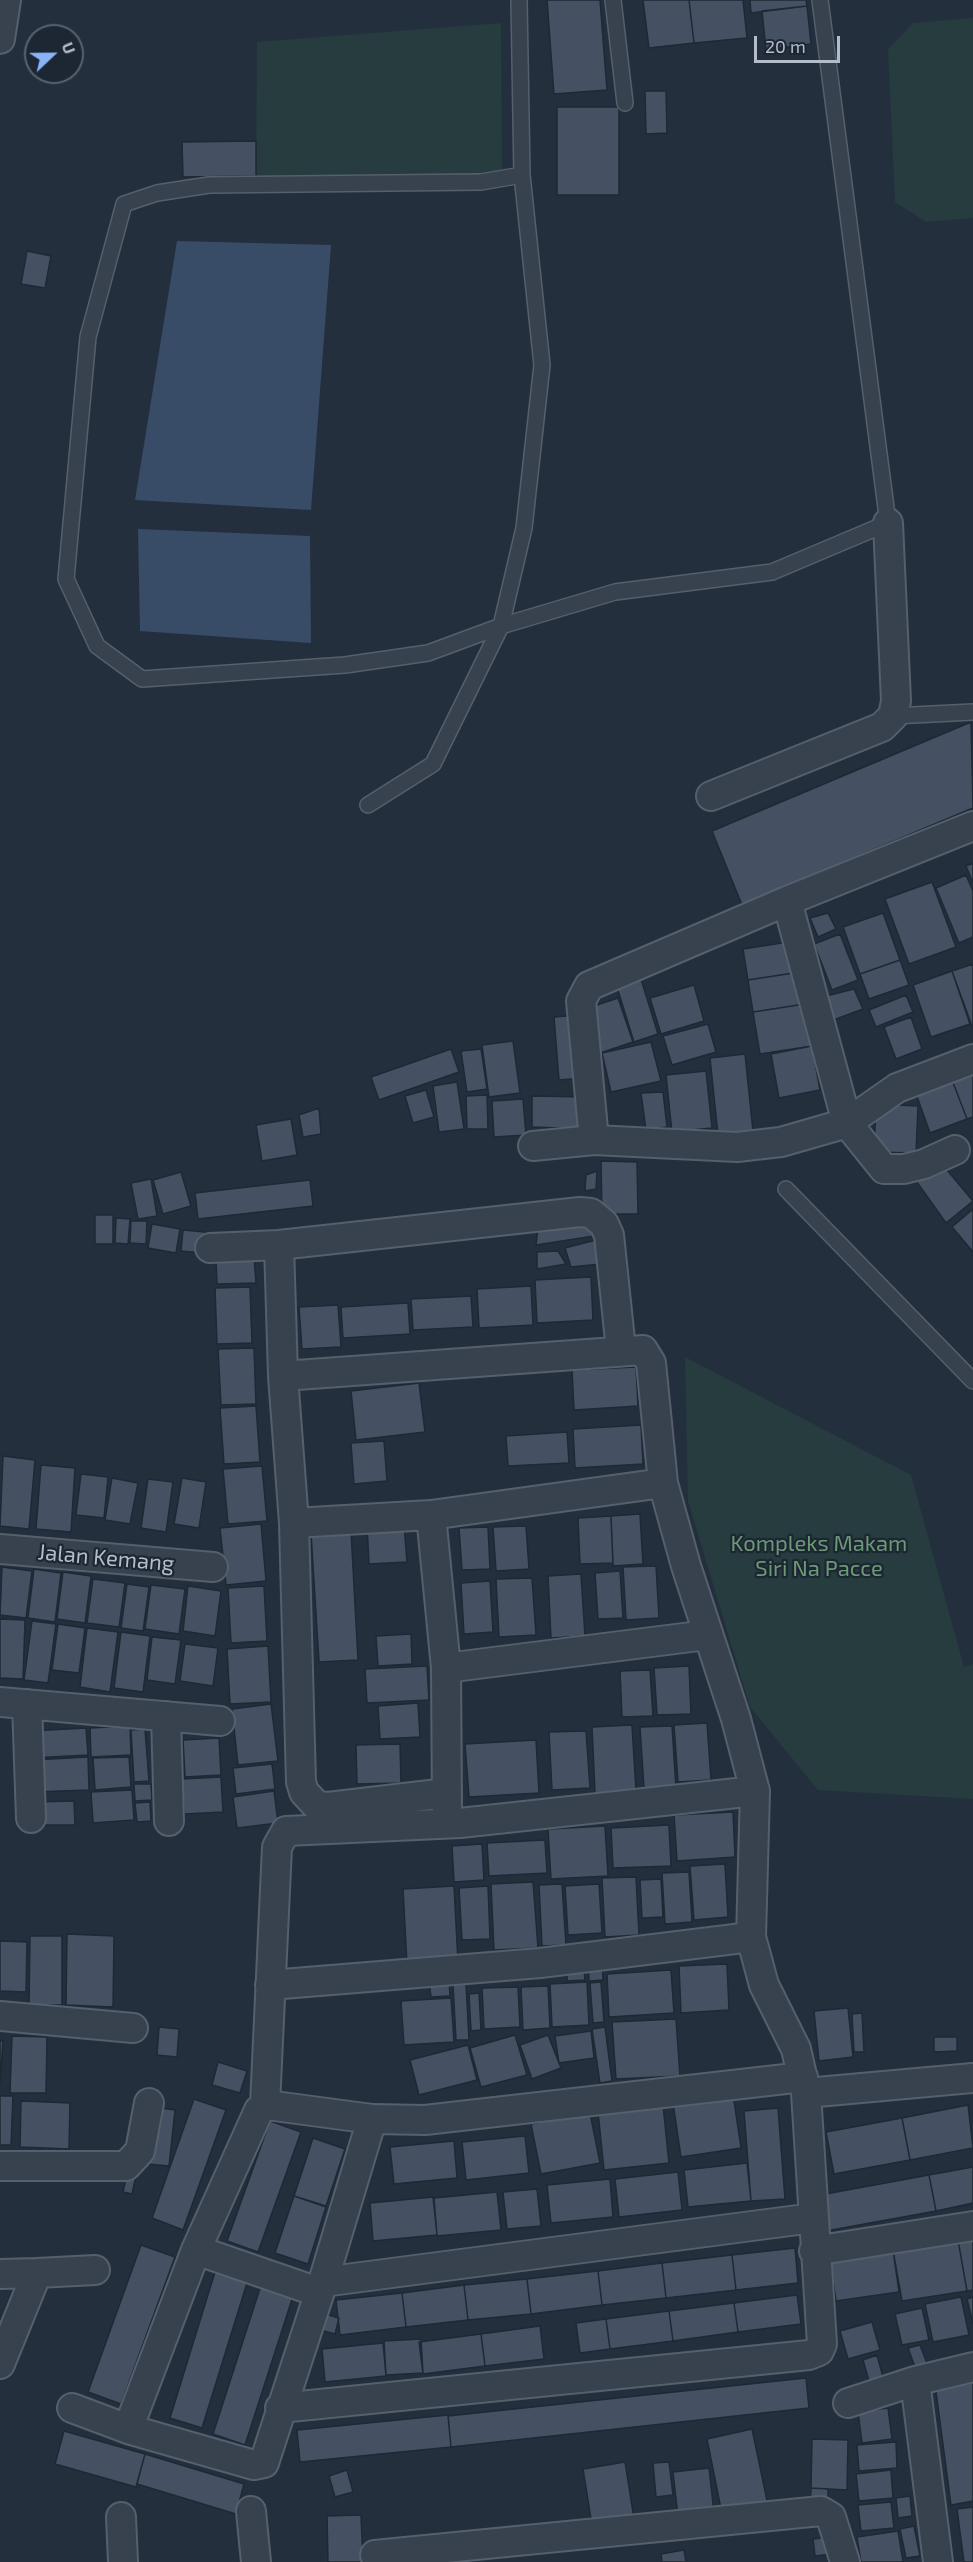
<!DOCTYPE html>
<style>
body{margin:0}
#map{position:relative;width:973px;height:2562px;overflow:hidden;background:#242f3e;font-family:"Exo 2",sans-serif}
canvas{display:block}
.north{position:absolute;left:24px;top:24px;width:60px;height:60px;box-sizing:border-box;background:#1d2633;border:2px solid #59626f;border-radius:50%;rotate:68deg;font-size:16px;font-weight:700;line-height:24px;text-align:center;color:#b4bcc9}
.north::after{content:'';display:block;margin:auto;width:21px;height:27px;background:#8ab4f8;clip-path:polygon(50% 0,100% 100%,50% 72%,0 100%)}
.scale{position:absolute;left:754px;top:36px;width:86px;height:27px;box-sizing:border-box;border:3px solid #b4bcc9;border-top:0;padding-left:8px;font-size:18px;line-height:21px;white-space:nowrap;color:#b4bcc9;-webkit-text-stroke:4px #1d2633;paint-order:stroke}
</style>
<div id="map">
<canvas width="973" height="2562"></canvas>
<div class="north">U</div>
<div class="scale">20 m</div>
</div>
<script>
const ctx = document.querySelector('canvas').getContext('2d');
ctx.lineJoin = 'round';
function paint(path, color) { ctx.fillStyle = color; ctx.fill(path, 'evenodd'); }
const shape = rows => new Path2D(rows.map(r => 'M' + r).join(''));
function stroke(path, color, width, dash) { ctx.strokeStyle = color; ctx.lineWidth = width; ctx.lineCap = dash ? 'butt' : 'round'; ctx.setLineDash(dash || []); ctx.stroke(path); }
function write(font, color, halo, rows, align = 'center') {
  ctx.font = font + ' "Exo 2",sans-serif'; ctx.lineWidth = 4.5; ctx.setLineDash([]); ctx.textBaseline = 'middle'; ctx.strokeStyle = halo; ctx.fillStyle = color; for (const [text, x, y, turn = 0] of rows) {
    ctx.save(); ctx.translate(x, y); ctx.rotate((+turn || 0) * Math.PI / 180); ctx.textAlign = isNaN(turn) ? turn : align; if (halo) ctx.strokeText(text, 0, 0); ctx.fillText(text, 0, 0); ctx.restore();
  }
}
paint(shape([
 [973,18,973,218,926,222,895,202,888,49,913,23],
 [501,23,502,177,256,176,257,42],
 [685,1357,911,1475,964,1667,973,1664,973,1799,818,1790,750,1707,688,1501]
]), '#263c3f');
paint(shape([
 [177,241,331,245,311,510,135,500],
 [138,529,310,536,311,643,140,631]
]), '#394c67');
const building = shape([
 [547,0,600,0,607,90,554,94,547,0],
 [643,0,689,0,694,43,649,48,643,0],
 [689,0,743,0,747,38,694,43,689,0],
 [750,0,806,0,807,6,751,13,750,0],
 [807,6,811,44,766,50,762,11,807,6],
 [645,91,666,91,667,133,646,134,645,91],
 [557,107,619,107,619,195,557,195,557,107],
 [256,141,256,176,183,177,182,142,256,141],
 [27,251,51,256,45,288,21,284,27,251],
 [971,722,973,808,742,905,712,831,971,722],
 [973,863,973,883,966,866,973,863],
 [966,875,973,891,973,937,959,943,936,888,966,875],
 [932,882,956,947,909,964,885,899,932,882],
 [828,913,836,929,818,937,810,918,828,913],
 [883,913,900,960,860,974,843,927,883,913],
 [840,934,858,980,832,990,814,944,840,934],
 [795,941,800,972,748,980,743,949,795,941],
 [900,960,909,985,869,999,860,974,900,960],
 [973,964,973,1029,952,971,973,964],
 [952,971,970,1024,931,1037,913,985,952,971],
 [800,972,805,1004,753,1012,748,980,800,972],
 [640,976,658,1034,634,1042,616,984,640,976],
 [694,985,704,1021,661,1034,650,998,694,985],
 [854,989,863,1009,828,1022,818,998,854,989],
 [906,995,913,1012,876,1027,869,1010,906,995],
 [618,998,633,1042,600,1053,585,1009,618,998],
 [805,1004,812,1046,760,1054,753,1012,805,1004],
 [579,1015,583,1078,559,1080,554,1017,579,1015],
 [911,1017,922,1049,896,1059,884,1027,911,1017],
 [708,1024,716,1052,672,1065,663,1036,708,1024],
 [513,1041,520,1093,489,1097,482,1045,513,1041],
 [651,1042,661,1081,611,1092,602,1053,651,1042],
 [812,1046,820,1090,779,1098,771,1054,812,1046],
 [451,1049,459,1072,379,1100,371,1077,451,1049],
 [481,1049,487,1089,467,1092,461,1051,481,1049],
 [745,1054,753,1131,718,1135,710,1058,745,1054],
 [973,1063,973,1117,967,1119,949,1072,973,1063],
 [706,1071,712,1128,672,1132,666,1075,706,1071],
 [949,1072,967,1119,930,1133,913,1085,949,1072],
 [457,1082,464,1129,439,1132,433,1086,457,1082],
 [426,1090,434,1117,413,1123,405,1096,426,1090],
 [663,1092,667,1127,646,1130,641,1093,663,1092],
 [487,1095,488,1129,467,1129,466,1096,487,1095],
 [532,1096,587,1097,587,1129,532,1127,532,1096],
 [523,1099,526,1135,494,1137,492,1101,523,1099],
 [876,1104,918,1106,916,1153,874,1152,876,1104],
 [319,1108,321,1134,303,1137,299,1115,319,1108],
 [291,1119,297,1155,262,1161,256,1125,291,1119],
 [601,1161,637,1162,638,1214,602,1214,601,1161],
 [941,1163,973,1201,946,1223,914,1178,941,1163],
 [597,1171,596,1189,585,1191,586,1175,597,1171],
 [181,1172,191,1206,163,1214,153,1180,181,1172],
 [151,1179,157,1216,138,1219,131,1183,151,1179],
 [310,1180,313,1206,198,1219,195,1193,310,1180],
 [973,1209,973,1252,952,1227,973,1209],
 [95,1215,113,1215,113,1244,95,1244,95,1215],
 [116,1218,130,1219,128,1244,115,1243,116,1218],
 [131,1221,147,1221,146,1244,130,1243,131,1221],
 [152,1224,180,1229,176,1253,148,1248,152,1224],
 [583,1224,594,1236,536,1245,538,1227,583,1224],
 [183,1230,205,1232,203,1253,181,1251,183,1230],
 [596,1240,600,1264,571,1267,565,1248,596,1240],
 [558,1251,566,1264,537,1269,537,1252,558,1251],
 [254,1256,256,1283,217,1284,216,1258,254,1256],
 [591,1277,593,1320,537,1323,535,1280,591,1277],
 [531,1286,533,1325,479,1328,477,1289,531,1286],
 [250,1287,252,1343,217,1344,215,1288,250,1287],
 [471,1296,473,1327,413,1330,411,1299,471,1296],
 [408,1303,410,1334,343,1338,341,1307,408,1303],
 [338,1305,341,1347,302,1349,299,1307,338,1305],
 [254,1348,256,1404,221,1405,218,1349,254,1348],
 [636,1367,638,1406,574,1410,572,1370,636,1367],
 [419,1383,425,1432,356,1440,351,1391,419,1383],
 [256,1406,260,1462,224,1464,220,1408,256,1406],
 [641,1425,643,1464,575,1468,573,1429,641,1425],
 [567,1432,569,1463,508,1466,506,1436,567,1432],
 [384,1441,387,1481,354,1484,351,1443,384,1441],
 [3,1456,35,1460,29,1529,0,1526,3,1456],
 [41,1465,75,1468,71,1532,36,1529,41,1465],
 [262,1466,267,1521,228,1524,223,1469,262,1466],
 [81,1474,108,1477,104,1518,76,1515,81,1474],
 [112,1478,138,1483,130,1524,105,1520,112,1478],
 [182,1478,206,1482,199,1528,174,1524,182,1478],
 [148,1479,173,1482,166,1532,141,1528,148,1479],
 [640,1514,643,1564,613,1566,611,1516,640,1514],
 [611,1516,613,1563,580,1564,578,1518,611,1516],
 [261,1524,266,1581,226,1585,220,1528,261,1524],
 [404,1524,407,1562,369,1564,367,1525,404,1524],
 [526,1526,529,1569,496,1571,493,1527,526,1526],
 [488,1527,490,1569,462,1570,459,1528,488,1527],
 [351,1531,358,1660,319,1662,311,1533,351,1531],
 [656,1566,659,1618,626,1620,623,1567,656,1566],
 [2,1567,32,1571,26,1618,0,1615,2,1567],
 [34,1569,61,1573,55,1622,28,1618,34,1569],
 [620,1571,623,1618,598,1619,595,1573,620,1571],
 [63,1572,91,1576,85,1623,57,1619,63,1572],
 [581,1574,585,1636,551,1638,548,1576,581,1574],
 [532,1578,536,1635,499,1637,496,1579,532,1578],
 [93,1579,125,1583,119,1627,87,1623,93,1579],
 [490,1581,493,1632,464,1634,461,1583,490,1581],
 [127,1584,149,1587,143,1631,121,1628,127,1584],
 [151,1585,185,1589,179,1634,145,1629,151,1585],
 [188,1586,221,1591,215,1636,183,1631,188,1586],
 [264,1586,267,1641,231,1643,228,1588,264,1586],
 [0,1619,25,1620,23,1679,0,1678,0,1619],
 [32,1621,56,1624,48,1683,24,1680,32,1621],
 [58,1624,85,1628,79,1673,52,1670,58,1624],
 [87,1628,118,1632,110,1692,80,1687,87,1628],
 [121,1632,150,1636,143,1692,114,1688,121,1632],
 [411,1634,412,1664,378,1666,376,1636,411,1634],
 [152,1637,181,1640,175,1684,147,1680,152,1637],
 [185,1644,218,1648,213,1686,180,1681,185,1644],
 [268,1646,271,1702,230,1704,227,1649,268,1646],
 [427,1666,429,1700,367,1703,365,1669,427,1666],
 [689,1666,691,1714,657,1715,654,1668,689,1666],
 [650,1670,653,1716,622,1717,620,1671,650,1670],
 [418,1703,420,1737,380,1739,378,1706,418,1703],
 [271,1704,278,1761,238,1765,232,1709,271,1704],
 [707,1723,711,1780,678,1782,674,1725,707,1723],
 [632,1725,636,1791,595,1793,592,1727,632,1725],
 [130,1726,131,1755,91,1757,90,1728,130,1726],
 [672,1726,676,1788,644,1789,640,1727,672,1726],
 [86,1728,88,1755,32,1758,30,1731,86,1728],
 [145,1729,149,1781,134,1782,131,1730,145,1729],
 [586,1731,590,1788,552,1790,549,1732,586,1731],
 [219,1738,221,1775,185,1777,183,1740,219,1738],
 [536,1740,539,1793,469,1797,465,1744,536,1740],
 [400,1744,401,1783,357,1784,356,1745,400,1744],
 [88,1757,89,1790,34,1792,33,1760,88,1757],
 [129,1757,131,1787,95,1790,93,1758,129,1757],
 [272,1764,275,1789,236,1794,233,1768,272,1764],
 [221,1777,223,1812,184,1814,182,1779,221,1777],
 [134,1784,151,1784,152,1800,135,1801,134,1784],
 [132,1790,134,1820,93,1823,91,1792,132,1790],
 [274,1791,278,1823,237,1828,233,1797,274,1791],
 [74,1801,75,1825,36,1825,36,1802,74,1801],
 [150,1802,151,1821,137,1822,135,1803,150,1802],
 [733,1812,735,1857,677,1861,674,1815,733,1812],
 [669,1825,671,1866,613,1868,611,1828,669,1825],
 [605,1826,608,1876,551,1879,548,1829,605,1826],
 [545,1840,547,1873,489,1876,487,1843,545,1840],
 [482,1844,484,1880,454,1882,452,1846,482,1844],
 [725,1864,728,1917,694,1920,690,1866,725,1864],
 [689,1872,692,1922,665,1924,662,1873,689,1872],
 [636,1877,639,1935,605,1937,602,1878,636,1877],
 [661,1879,663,1917,642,1918,640,1880,661,1879],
 [533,1882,538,1948,494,1950,491,1884,533,1882],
 [562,1884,566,1945,542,1946,539,1885,562,1884],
 [599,1884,602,1933,568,1935,565,1886,599,1884],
 [454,1886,458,1962,407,1965,403,1889,454,1886],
 [488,1886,490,1939,462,1940,459,1888,488,1886],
 [67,1934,114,1936,113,2007,66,2005,67,1934],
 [30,1936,62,1936,62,2005,29,2005,30,1936],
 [0,1941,27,1942,26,1992,0,1991,0,1941],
 [602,1961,603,1980,589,1981,588,1962,602,1961],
 [727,1964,729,2010,681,2013,679,1966,727,1964],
 [584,1970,585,1980,567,1981,567,1971,584,1970],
 [671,1970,674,2013,609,2017,607,1974,671,1970],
 [449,1980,450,1996,431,1997,429,1981,449,1980],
 [587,1982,589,2025,552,2027,550,1984,587,1982],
 [601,1982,604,2022,593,2023,590,1983,601,1982],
 [453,1984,466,1984,469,2040,456,2040,453,1984],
 [548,1986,550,2028,523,2030,521,1987,548,1986],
 [518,1987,520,2027,484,2029,482,1988,518,1987],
 [479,1993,481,2030,471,2031,469,1994,479,1993],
 [451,1998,454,2042,404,2045,401,2001,451,1998],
 [848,2008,853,2057,819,2061,814,2011,848,2008],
 [862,2013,864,2052,854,2052,852,2014,862,2013],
 [676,2019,680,2076,616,2079,612,2022,676,2019],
 [159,2027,179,2029,177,2057,157,2055,159,2027],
 [605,2027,612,2081,600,2083,592,2029,605,2027],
 [591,2031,594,2058,559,2063,555,2036,591,2031],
 [515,2035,527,2075,481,2087,470,2048,515,2035],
 [548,2035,561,2068,532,2079,520,2045,548,2035],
 [12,2036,47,2037,46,2093,10,2093,12,2036],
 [934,2037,957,2037,957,2051,934,2052,934,2037],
 [0,2041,3,2041,0,2084,0,2041],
 [468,2045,477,2080,419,2095,410,2060,468,2045],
 [218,2062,247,2071,240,2093,212,2085,218,2062],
 [733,2094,741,2148,681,2157,673,2103,733,2094],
 [0,2096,13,2096,11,2145,0,2145,0,2096],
 [194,2099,226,2110,183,2230,152,2218,194,2099],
 [21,2101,70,2103,69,2149,20,2147,21,2101],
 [663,2105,669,2163,604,2170,598,2112,663,2105],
 [968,2105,973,2148,910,2160,902,2118,968,2105],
 [153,2107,175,2110,169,2166,147,2164,153,2107],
 [778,2108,785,2199,751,2201,744,2111,778,2108],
 [590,2113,600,2163,541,2174,531,2124,590,2113],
 [902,2118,910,2160,834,2174,826,2132,902,2118],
 [270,2121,301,2132,258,2252,227,2241,270,2121],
 [525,2136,529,2173,466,2180,462,2142,525,2136],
 [313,2138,345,2149,326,2206,294,2196,313,2138],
 [454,2141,457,2178,394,2184,390,2147,454,2141],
 [747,2163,751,2201,688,2207,684,2170,747,2163],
 [973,2167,973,2203,936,2211,929,2175,973,2167],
 [128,2169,137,2171,132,2194,123,2192,128,2169],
 [678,2172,682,2210,619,2217,615,2179,678,2172],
 [929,2175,936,2211,826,2231,820,2195,929,2175],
 [610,2179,613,2217,551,2223,547,2185,610,2179],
 [537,2189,541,2226,507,2229,503,2192,537,2189],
 [497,2192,501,2230,437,2236,434,2198,497,2192],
 [294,2196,326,2207,308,2264,275,2253,294,2196],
 [433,2197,437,2235,373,2241,370,2203,433,2197],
 [973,2237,973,2290,967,2291,958,2240,973,2237],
 [958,2240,967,2291,902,2301,893,2250,958,2240],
 [141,2245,175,2257,121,2404,88,2392,141,2245],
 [795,2248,798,2283,736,2290,732,2255,795,2248],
 [893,2250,899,2292,836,2301,830,2260,893,2250],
 [732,2255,736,2290,666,2298,662,2263,732,2255],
 [662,2263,666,2298,602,2305,598,2271,662,2263],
 [598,2271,602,2305,531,2314,527,2279,598,2271],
 [215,2272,247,2283,202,2428,170,2418,215,2272],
 [263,2279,295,2290,245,2445,213,2434,263,2279],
 [527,2279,531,2314,468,2320,464,2285,527,2279],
 [464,2285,468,2320,406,2327,402,2293,464,2285],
 [402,2293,406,2327,340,2335,336,2300,402,2293],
 [797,2295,801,2324,738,2332,734,2303,797,2295],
 [961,2297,969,2335,933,2342,925,2304,961,2297],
 [973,2297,973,2323,967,2299,973,2297],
 [734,2303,738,2332,673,2341,669,2311,734,2303],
 [922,2308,929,2340,902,2345,895,2314,922,2308],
 [669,2311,673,2341,610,2349,606,2319,669,2311],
 [321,2313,339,2318,335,2334,317,2329,321,2313],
 [606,2319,610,2349,580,2353,576,2323,606,2319],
 [872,2322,880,2350,848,2359,840,2331,872,2322],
 [540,2326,544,2359,485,2366,481,2334,540,2326],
 [481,2334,485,2366,423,2374,419,2342,481,2334],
 [421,2339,423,2373,386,2375,384,2341,421,2339],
 [383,2343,386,2376,325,2382,322,2349,383,2343],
 [920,2345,927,2363,915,2367,908,2348,920,2345],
 [877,2355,883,2377,869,2381,863,2360,877,2355],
 [806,2378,809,2408,451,2447,448,2416,806,2378],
 [973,2379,973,2501,951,2505,935,2384,973,2379],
 [888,2408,892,2439,862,2443,858,2412,888,2408],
 [448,2415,451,2447,300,2462,297,2430,448,2415],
 [752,2429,768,2505,722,2514,707,2439,752,2429],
 [64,2431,145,2454,136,2487,55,2464,64,2431],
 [812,2439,848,2440,847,2490,811,2488,812,2439],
 [896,2442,897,2468,859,2471,857,2445,896,2442],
 [145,2454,244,2484,236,2514,137,2484,145,2454],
 [625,2462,635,2525,593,2531,583,2469,625,2462],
 [669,2462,673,2495,656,2497,653,2463,669,2462],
 [709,2468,714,2513,678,2517,673,2472,709,2468],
 [347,2470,353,2492,335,2497,329,2476,347,2470],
 [891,2470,893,2498,859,2501,856,2474,891,2470],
 [811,2488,828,2489,828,2507,810,2507,811,2488],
 [910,2496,912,2516,898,2518,896,2498,910,2496],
 [891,2502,894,2528,861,2531,858,2505,891,2502],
 [973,2507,973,2562,964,2562,957,2509,973,2507],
 [361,2515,363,2562,328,2562,327,2516,361,2515],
 [914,2526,920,2556,906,2558,900,2529,914,2526],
 [898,2531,903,2562,861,2562,857,2537,898,2531],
 [832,2537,833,2554,815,2556,813,2539,832,2537],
 [684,2550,686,2562,662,2562,661,2554,684,2550]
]);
paint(building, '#455162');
stroke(building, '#1f2835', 1.5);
const lane = shape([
 [519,0,522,175,481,182,209,185,157,193,124,204,88,337,66,579,97,646,142,679,345,665,428,653,501,626,615,592,772,572,888,523,820,0],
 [613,0,625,103],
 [893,716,973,712],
 [368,805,433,764,501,626,524,528,542,365,522,175],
 [786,1189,973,1381]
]);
const street = shape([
 [0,39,6,0],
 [711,796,882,727,893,716,896,701,888,523],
 [787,901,847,1123,884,1169,904,1169,924,1164,955,1150],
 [594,1140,581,1001,589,986,787,901,973,826],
 [533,1146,594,1140,737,1147,781,1142,847,1123,897,1088,973,1059],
 [279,1245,580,1212,591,1213,604,1224,609,1235,621,1350],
 [210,1248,279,1245,283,1376,294,1523],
 [283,1376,643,1350,651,1363,663,1483],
 [431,1515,446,1668],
 [0,1549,213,1567],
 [0,1702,220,1721],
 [27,1704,31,1818],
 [166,1716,169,1821],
 [447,1810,446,1668,707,1635],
 [270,1985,540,1963,751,1937],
 [0,2016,133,2028],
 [806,2093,973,2078],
 [265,2105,277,1847,286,1831,460,1823,755,1791],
 [0,2166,126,2166,140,2151,149,2103],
 [196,2250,318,2292],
 [814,2251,973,2226],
 [0,2274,37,2273],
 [323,2282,813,2218],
 [0,2364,37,2273,95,2270],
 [915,2381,973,2367],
 [848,2403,915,2381,938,2562],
 [72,2408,128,2429,254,2465,264,2463,323,2282,372,2119,425,2120,803,2077],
 [280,2408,809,2355,819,2351,822,2344,806,2093,796,2049,764,1985,751,1937,755,1791,736,1719,686,1566,663,1483,431,1515,294,1523,301,1782,304,1792,317,1806,328,1807,447,1793],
 [128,2429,196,2250,259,2110,267,2105,372,2119],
 [251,2511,256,2562],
 [121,2517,123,2562],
 [375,2555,821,2511,831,2517,845,2562]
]);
stroke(lane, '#565f6c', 18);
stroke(street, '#565f6c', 32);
stroke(lane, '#38414e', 15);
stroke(street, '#38414e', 28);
write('22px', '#6b9a76', '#1d2633', [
 ["Kompleks Makam",819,1544],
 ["Siri Na Pacce",819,1569]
]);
write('22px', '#b4bcc9', '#1d2633', [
 ["Jalan Kemang",106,1558,5]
]);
</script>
